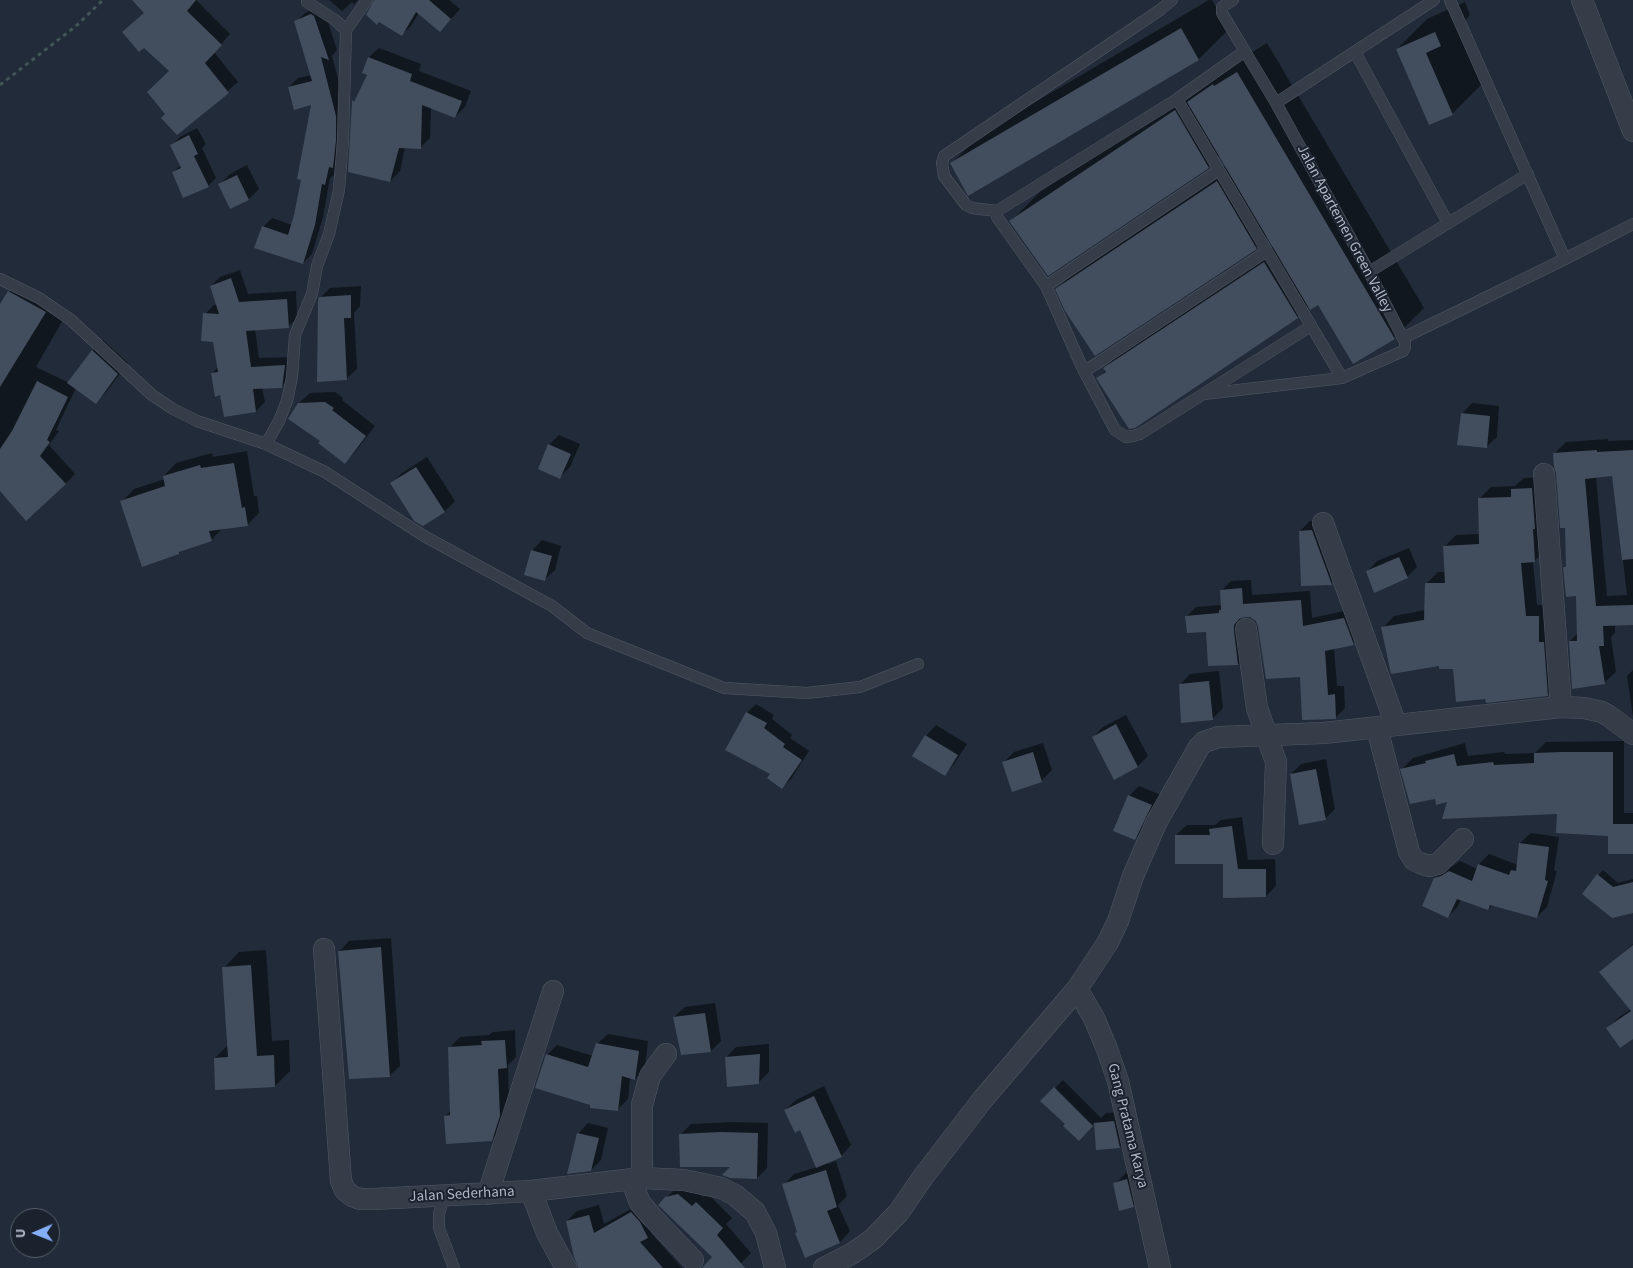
<!DOCTYPE html>
<style>
body{margin:0}
#map{position:relative;width:1633px;height:1268px;overflow:hidden;background:#212b39;font-family:"Source Sans 3",sans-serif}
canvas{display:block}
.north{position:absolute;left:10px;top:1208px;width:50px;height:50px;box-sizing:border-box;background:#1a222e;border:1px solid #565e6a;border-radius:50%;rotate:269deg;font-size:14px;font-weight:700;line-height:20px;text-align:center;color:#b0b8c5}
.north::after{content:'';display:block;margin:auto;width:18px;height:22px;background:#84aef6;clip-path:polygon(50% 0,100% 100%,50% 72%,0 100%)}
</style>
<div id="map">
<canvas width="1633" height="1268"></canvas>
<div class="north">U</div>
</div>
<script>
const ctx = document.querySelector('canvas').getContext('2d');
ctx.lineJoin = 'round';
function paint(path, color) { ctx.fillStyle = color; ctx.fill(path, 'evenodd'); }
const shape = rows => new Path2D(rows.map(r => 'M' + r).join(''));
function stroke(path, color, width, dash) { ctx.strokeStyle = color; ctx.lineWidth = width; ctx.lineCap = dash ? 'butt' : 'round'; ctx.setLineDash(dash || []); ctx.stroke(path); }
function write(font, color, halo, rows, align = 'center') {
  ctx.font = font + ' "Source Sans 3",sans-serif'; ctx.lineWidth = 4; ctx.setLineDash([]); ctx.textBaseline = 'middle'; ctx.strokeStyle = halo; ctx.fillStyle = color; for (const [text, x, y, turn = 0] of rows) {
    ctx.save(); ctx.translate(x, y); ctx.rotate((+turn || 0) * Math.PI / 180); ctx.textAlign = isNaN(turn) ? turn : align; if (halo) ctx.strokeText(text, 0, 0); ctx.fillText(text, 0, 0); ctx.restore();
  }
}
paint(shape([
 [134,0,196,0,230,34,214,52,238,82,178,133,167,114,170,71,145,13],
 [329,0,358,0,354,4,352,2,342,11],
 [375,0,449,0,460,9,440,31,419,12,411,26,401,35],
 [1209,0,1212,0,1229,29,1199,59,951,164,981,134],
 [1465,2,1470,15,1458,28,1482,84,1452,114,1397,49,1427,19],
 [321,5,323,7,337,50,332,56,345,106,334,175,330,178,323,217,312,254,303,263,263,227,272,218,292,225,302,179,312,104,289,87,298,78,312,75,296,22,305,13],
 [1267,43,1424,308,1394,338,1318,303,1309,305,1297,317,1098,379,1106,370,1105,368,1135,338,1274,246,1268,236,1256,248,1057,289,1087,259,1226,165,1220,155,1208,167,1011,221,1041,191,1205,81],
 [379,48,421,64,419,71,471,91,465,107,455,117,431,108,430,138,421,147,405,147,400,171,390,181,368,74,369,57],
 [197,128,206,144,202,148,216,178,208,186,173,172,181,165,171,146,180,137],
 [247,165,259,189,249,199,231,208,219,185,230,174],
 [240,270,248,294,296,291,297,318,288,327,255,329,259,358,294,357,290,378,281,387,262,388,265,402,256,411,221,394,212,374,218,367,214,341,205,314,214,305,218,305,211,286,220,277],
 [19,282,43,294,68,311,36,367,69,383,93,350,103,340,128,363,106,392,96,402,76,388,56,430,59,431,49,445,75,474,65,484,0,489,0,306,9,292],
 [361,286,360,306,354,313,357,369,346,379,320,298,330,288],
 [335,392,343,398,342,400,375,426,355,452,345,462,321,441,299,403,310,393],
 [1472,403,1499,406,1497,437,1486,447,1462,414],
 [559,435,580,444,570,467,560,477,549,445],
 [1608,439,1608,441,1633,440,1633,623,1615,624,1615,633,1611,637,1616,672,1604,683,1570,641,1578,633,1577,595,1565,568,1568,565,1566,526,1555,453,1566,442],
 [1613,475,1627,595,1607,596,1596,477],
 [247,451,254,496,257,496,259,513,247,525,223,528,211,540,182,550,179,553,122,502,134,489,165,479,164,476,176,463,212,453,213,457],
 [427,457,455,501,445,511,423,525,392,483,402,473],
 [1544,477,1546,550,1533,562,1537,605,1550,605,1559,683,1547,695,1487,698,1454,668,1440,664,1383,628,1394,616,1425,610,1426,584,1438,572,1446,572,1445,546,1456,535,1480,534,1479,499,1491,487,1515,486,1524,478],
 [1310,521,1322,521,1342,573,1331,583,1302,585,1300,531],
 [542,540,561,546,555,570,544,580,532,551],
 [1409,548,1417,567,1407,577,1367,572,1377,561],
 [1251,580,1252,595,1310,591,1312,618,1353,609,1362,635,1353,644,1334,648,1337,686,1344,686,1345,708,1336,717,1257,621,1252,616,1243,616,1247,655,1238,664,1209,665,1208,630,1187,616,1196,607,1222,605,1222,590,1231,581],
 [1633,670,1633,717,1627,676],
 [1219,671,1223,708,1213,718,1180,685,1190,674],
 [756,704,774,715,772,719,792,735,790,738,809,751,791,779,782,787,771,774,727,749,747,713],
 [1126,715,1148,756,1138,766,1115,778,1093,737,1103,727],
 [936,725,967,744,954,764,944,775,914,756,926,736],
 [1624,741,1624,813,1633,813,1633,852,1609,835,1558,812,1449,800,1436,797,1402,769,1413,758,1465,743,1468,756,1504,752,1505,754,1535,753,1546,742],
 [1043,743,1052,770,1041,781,1004,762,1014,752],
 [1326,759,1335,809,1325,819,1291,774,1301,764],
 [1139,786,1161,795,1145,828,1135,838,1129,796],
 [1242,817,1248,860,1275,859,1276,886,1266,896,1224,863,1176,835,1187,825,1215,825,1221,820],
 [1531,833,1559,837,1554,870,1557,871,1547,907,1537,917,1493,904,1488,909,1461,899,1458,906,1448,917,1435,878,1446,868,1453,866,1460,861,1477,869,1479,864,1489,854,1518,865,1520,843],
 [1603,870,1618,883,1633,879,1633,912,1583,893],
 [391,938,400,1066,389,1076,339,952,349,941],
 [1633,944,1633,1037,1608,1028,1619,1017,1631,1009,1601,972],
 [266,950,272,1041,289,1040,290,1071,275,1086,215,1058,228,1045,224,968,239,952],
 [715,1003,721,1041,711,1051,682,1054,674,1017,685,1007],
 [515,1030,516,1057,508,1065,509,1105,502,1129,491,1140,445,1116,451,1111,449,1048,460,1037,489,1035,493,1032],
 [608,1034,648,1041,645,1069,635,1079,630,1078,628,1099,618,1109,592,1104,547,1055,557,1045,593,1056,597,1044],
 [769,1044,769,1072,759,1082,726,1058,736,1047],
 [1063,1080,1101,1118,1106,1113,1124,1112,1130,1137,1120,1147,1097,1148,1095,1122,1079,1139,1067,1124,1042,1101],
 [824,1086,851,1145,841,1156,827,1162,828,1164,836,1161,847,1196,838,1205,850,1231,840,1242,806,1256,784,1185,794,1174,817,1167,800,1129,785,1110,796,1100],
 [732,1122,768,1123,767,1168,757,1178,681,1134,691,1124],
 [588,1123,608,1128,601,1160,591,1170,578,1134],
 [1137,1170,1143,1196,1133,1206,1116,1183,1126,1173],
 [688,1184,703,1197,707,1193,732,1218,726,1224,751,1253,736,1268,713,1268,714,1257,666,1198,677,1187],
 [642,1203,658,1227,651,1233,682,1268,580,1268,567,1221,577,1211,599,1205,604,1224]
]), '#0007');
paint(shape([
 [132,0,196,0,187,11,222,45,205,63,229,93,177,135,161,118,165,114,147,92,169,71,144,48,139,52,122,32,144,13],
 [374,0,429,0,451,19,440,32,416,12,402,36,379,22,377,25,366,15],
 [311,14,314,16,329,60,321,57,336,116,336,140,333,168,329,167,325,185,322,184,315,225,303,264,254,248,262,226,288,235,294,215,301,180,297,179,311,105,294,110,288,87,312,81,294,21],
 [1181,28,1199,60,968,196,950,163],
 [1435,32,1441,46,1426,53,1453,115,1429,125,1396,49],
 [368,57,412,74,410,81,462,101,455,118,422,105,421,149,399,148,390,182,348,172,352,101,352,100,354,102,367,75,362,73],
 [1237,72,1395,339,1353,364,1318,305,1310,310,1187,102,1213,84,1214,86],
 [1175,110,1209,168,1048,276,1009,221],
 [189,135,198,154,194,156,209,187,183,198,172,172,181,168,170,145],
 [237,175,249,200,230,209,218,184],
 [1217,181,1257,249,1095,356,1065,311,1055,289],
 [1264,262,1298,318,1135,428,1129,429,1096,378,1106,372,1103,368],
 [231,278,239,302,287,299,289,328,246,331,251,367,285,365,282,388,253,389,256,412,224,417,220,395,215,397,211,373,218,372,213,342,201,341,203,313,219,314,210,286],
 [8,291,46,312,0,387,0,304],
 [351,295,351,318,344,318,347,380,317,382,318,300,319,297],
 [92,350,118,374,96,404,67,383],
 [37,381,68,397,47,440,50,442,40,456,66,484,26,521,0,491,0,449,12,431],
 [325,402,334,408,332,410,366,436,345,464,318,443,320,441,288,419,298,403],
 [1461,413,1490,416,1487,448,1457,445],
 [548,444,571,454,560,479,538,469],
 [1597,450,1597,452,1633,450,1633,559,1622,560,1612,476,1585,479,1596,606,1633,605,1633,625,1603,626,1604,646,1599,646,1605,684,1572,689,1569,641,1577,641,1576,596,1566,597,1563,567,1566,567,1565,528,1560,528,1556,473,1554,467,1553,453],
 [234,463,242,508,245,507,248,526,209,531,212,541,179,552,179,554,142,567,120,501,165,486,163,476,200,465,201,468],
 [416,467,445,512,423,526,414,521,390,483],
 [1532,488,1535,529,1533,529,1535,562,1521,563,1526,616,1539,616,1539,642,1544,642,1548,696,1486,703,1485,699,1456,702,1453,669,1439,669,1439,666,1391,674,1381,627,1424,620,1425,583,1445,583,1443,546,1479,544,1478,498,1511,497,1511,489],
 [1312,530,1332,585,1301,586,1299,531],
 [531,550,552,556,545,581,524,575],
 [1399,557,1408,578,1374,593,1366,571],
 [1242,588,1243,604,1301,600,1303,626,1344,618,1354,645,1325,651,1328,695,1335,694,1336,719,1302,720,1300,677,1266,679,1258,627,1256,621,1250,617,1245,617,1239,619,1234,625,1234,631,1238,665,1208,666,1206,632,1187,633,1185,616,1219,613,1219,610,1221,610,1220,590],
 [1209,681,1213,720,1181,723,1179,684],
 [746,712,767,723,764,728,785,744,783,747,802,760,782,789,767,778,770,774,725,750],
 [1116,724,1138,767,1114,780,1092,737],
 [925,735,958,755,945,776,912,756],
 [1033,752,1042,782,1012,792,1002,762],
 [1563,752,1613,752,1613,824,1633,824,1633,854,1608,854,1608,836,1556,833,1557,814,1442,819,1447,802,1436,805,1435,799,1410,804,1400,769,1426,763,1425,761,1454,754,1457,766,1493,762,1494,765,1534,763,1534,753],
 [1316,769,1326,820,1299,825,1290,774],
 [1128,795,1152,805,1135,840,1113,831],
 [1232,826,1238,869,1266,869,1266,897,1223,898,1223,864,1175,864,1175,835,1210,835,1209,829],
 [1519,843,1549,847,1545,880,1548,881,1537,918,1490,905,1488,910,1457,899,1448,918,1422,906,1434,878,1441,876,1449,871,1472,881,1478,864,1509,875,1511,870,1516,871],
 [1597,874,1613,887,1633,882,1633,913,1612,918,1582,894],
 [1633,945,1633,1039,1620,1048,1606,1028,1631,1011,1599,972],
 [381,947,390,1077,349,1079,338,951],
 [251,965,257,1056,274,1055,275,1087,215,1090,214,1058,228,1057,222,967],
 [705,1013,711,1052,681,1055,673,1017],
 [505,1040,507,1068,498,1069,500,1116,492,1141,446,1144,444,1116,450,1115,448,1047,482,1045,481,1041],
 [596,1043,639,1051,635,1080,622,1076,618,1111,590,1108,590,1105,535,1088,546,1054,588,1067],
 [760,1054,759,1084,727,1087,725,1057],
 [1054,1087,1093,1126,1079,1141,1063,1126,1065,1124,1040,1101],
 [814,1096,842,1157,816,1168,800,1130,795,1133,784,1110],
 [1114,1121,1120,1148,1096,1150,1094,1123],
 [721,1132,758,1133,757,1179,730,1178,722,1175,730,1167,680,1167,679,1134],
 [577,1133,599,1138,591,1171,567,1174],
 [826,1170,837,1207,827,1211,840,1243,805,1258,795,1233,797,1232,782,1184],
 [1127,1179,1134,1207,1119,1211,1113,1183],
 [678,1194,692,1206,696,1202,723,1228,717,1235,745,1268,702,1268,712,1257,658,1205,665,1197],
 [631,1212,640,1222,648,1238,640,1242,663,1268,578,1268,574,1257,566,1221,589,1215,594,1233]
]), '#424e5e');
const lane = shape([
 [1450,0,1565,259],
 [346,30,367,0],
 [1355,52,1448,223],
 [1177,99,1342,378],
 [1276,103,1434,0],
 [1219,170,1046,286,1082,367,1084,371,1099,362,1267,251],
 [997,211,972,208,966,205,944,176,942,163,944,156,1160,10,1172,0],
 [1369,272,1528,174],
 [0,279,39,298,71,320,152,395,173,409,197,421,266,444,325,472,424,536,552,606,587,633,724,688,807,693,860,687,918,664],
 [1046,286,997,217,997,211,1177,99,1245,51],
 [1403,338,1565,259,1633,224],
 [1084,371,1115,430,1126,437,1133,436,1140,434,1311,326],
 [1204,394,1342,378,1403,351,1405,347,1405,342,1369,272,1276,103,1222,13,1222,7,1233,0],
 [266,444,279,421,287,401,292,377,295,335,312,294,317,266,329,234,339,190,343,140,346,30,335,20,307,2],
 [444,1195,439,1214,439,1228,454,1268]
]);
const street = shape([
 [1582,0,1633,131],
 [1544,474,1561,707],
 [1323,523,1396,725],
 [1246,629,1257,708,1276,762,1273,844],
 [1377,728,1409,852,1414,860,1420,863,1429,866,1438,864,1463,839],
 [324,949,341,1181,345,1190,352,1196,360,1199,374,1199,531,1191,642,1178,684,1180,721,1188,735,1195,755,1212,766,1233,775,1268],
 [1077,989,1094,1018,1107,1049,1118,1081,1160,1268],
 [642,1178,642,1105,650,1076,666,1054],
 [631,1179,640,1203,652,1217,693,1260],
 [531,1191,547,1233,566,1268],
 [488,1194,553,991],
 [824,1268,853,1253,873,1239,899,1212,923,1177,983,1099,1077,989,1108,942,1118,921,1133,876,1156,823,1199,747,1204,742,1219,737,1324,733,1561,707,1584,708,1602,712,1609,716,1633,734]
]);
stroke(lane, '#505864', 12);
stroke(street, '#505864', 22);
stroke(shape([
 [0,85,76,26,103,0]
]), '#415457', 3, [4, 4]);
stroke(lane, '#353d49', 11);
stroke(street, '#353d49', 21);
write('15px', '#b0b8c5', '#1a222e', [
 ["Jalan Apartemen Green Valley",1344,229,62],
 ["Gang Pratama Karya",1127,1126,76],
 ["Jalan Sederhana",462,1195,-3]
]);
</script>
